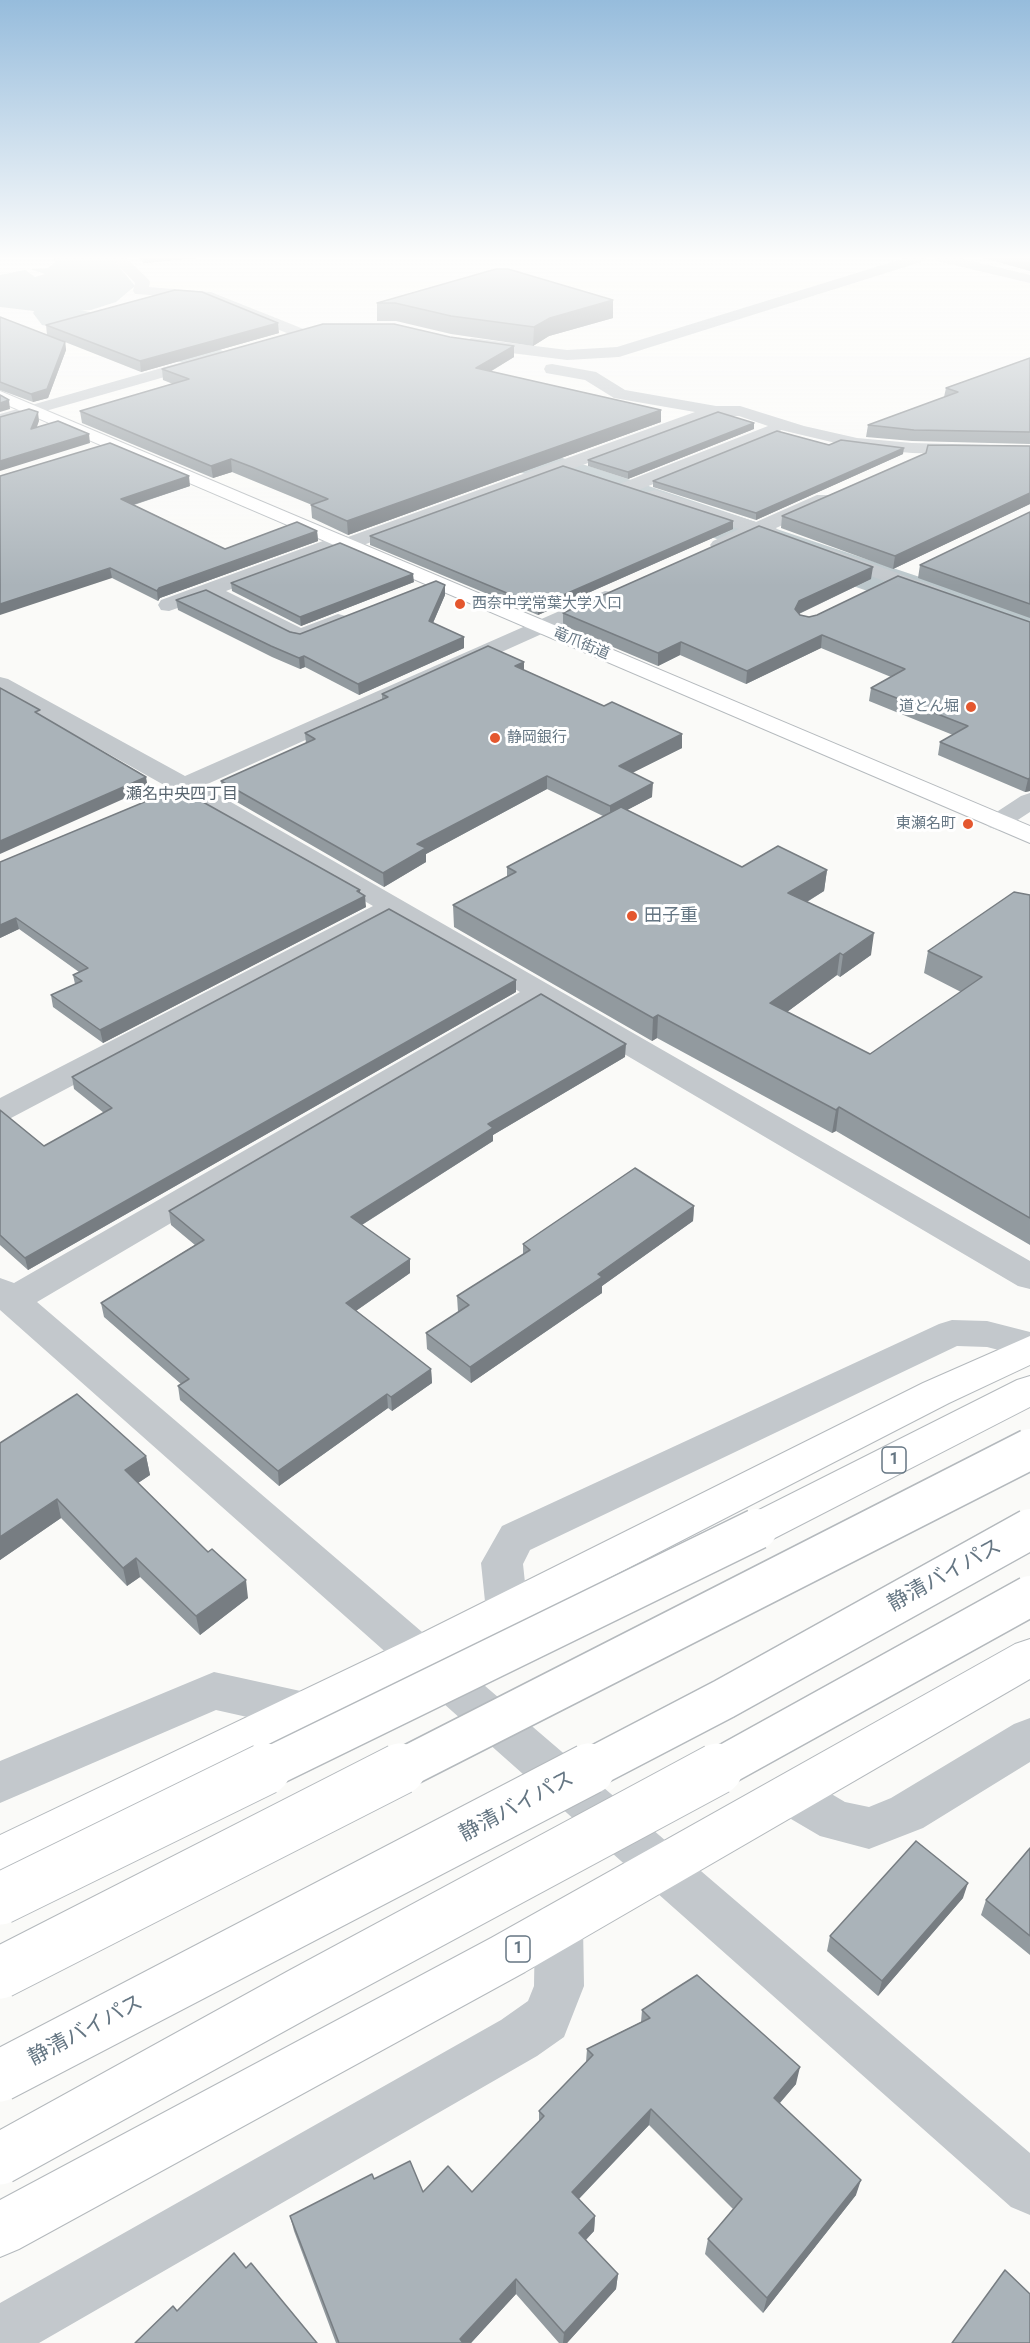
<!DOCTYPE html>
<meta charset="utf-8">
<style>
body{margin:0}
canvas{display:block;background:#fafaf8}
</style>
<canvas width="1030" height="2343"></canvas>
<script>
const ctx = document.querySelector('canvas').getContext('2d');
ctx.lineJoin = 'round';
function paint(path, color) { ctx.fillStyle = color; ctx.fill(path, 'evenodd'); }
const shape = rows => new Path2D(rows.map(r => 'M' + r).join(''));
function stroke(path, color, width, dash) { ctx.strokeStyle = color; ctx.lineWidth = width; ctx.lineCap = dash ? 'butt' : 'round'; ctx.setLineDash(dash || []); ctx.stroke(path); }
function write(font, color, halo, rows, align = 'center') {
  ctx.font = font + ' Roboto,"Noto Sans JP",sans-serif'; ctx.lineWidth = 6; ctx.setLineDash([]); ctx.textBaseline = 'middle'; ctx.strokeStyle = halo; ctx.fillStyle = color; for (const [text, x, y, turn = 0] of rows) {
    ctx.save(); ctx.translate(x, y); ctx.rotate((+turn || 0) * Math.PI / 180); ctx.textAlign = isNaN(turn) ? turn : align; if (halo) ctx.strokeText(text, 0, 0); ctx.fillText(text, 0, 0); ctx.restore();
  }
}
paint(shape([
 [54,258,112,258,135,286,116,302,91,310,51,313,0,307,0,275,25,270,35,277,45,274,30,269,48,268,55,262]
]), '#bbc7cb');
paint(shape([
 [51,302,66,308,109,315,318,381,324,390,318,399,304,402,90,333,42,325,33,313,38,305,51,302],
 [436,419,598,469,1030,614,1030,647,566,487,421,441,415,432,421,423,436,419]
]), '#bbc7cb');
const major = shape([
 [0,391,1030,826,1030,843,0,402,0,391]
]);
const highway = shape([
 [1030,1336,1030,1365,949,1403,434,1668,0,1881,0,1835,404,1642,923,1383,1030,1336],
 [1030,1376,1030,1407,771,1540,757,1545,743,1540,737,1529,743,1518,1017,1380,1030,1376],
 [1030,1639,1030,1679,525,1972,19,2249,0,2257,0,2200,491,1938,1015,1644,1030,1639]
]);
stroke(major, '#b5babe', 2);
stroke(highway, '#b4b9bd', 2);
paint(shape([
 [111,258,126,258,148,279,150,282,149,287,211,292,306,330,308,333,300,338,294,336,204,299,135,294,133,291,135,283,111,258],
 [905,258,926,258,924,261,619,357,567,360,471,348,463,343,471,338,567,350,617,347,905,258],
 [935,258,959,258,1030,275,1030,283,937,261,935,258],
 [204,356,212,361,210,364,0,424,0,414,204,356],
 [552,364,596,372,625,390,716,406,740,406,804,426,857,438,912,443,1030,446,1030,456,912,453,857,448,781,430,778,434,636,491,622,491,620,487,622,483,768,426,739,416,717,416,355,548,348,550,341,548,226,591,301,628,338,614,346,616,349,621,346,626,308,641,300,643,292,641,207,598,169,611,161,610,158,605,161,600,334,537,341,535,348,537,695,412,614,398,585,380,546,373,544,369,546,365,552,364],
 [655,490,756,522,817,495,831,495,834,499,831,503,776,528,779,532,776,536,769,538,759,535,720,551,713,549,710,545,713,541,739,529,648,500,645,496,648,492,655,490],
 [831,549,942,589,946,593,942,597,935,599,928,597,824,559,821,555,824,551,831,549],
 [605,591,613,592,616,597,613,602,203,786,1030,1261,1030,1289,1018,1286,541,1005,37,1302,1030,2153,1030,2215,1011,2207,0,1310,0,1278,14,1283,520,992,392,917,11,1118,0,1121,0,1098,373,906,183,795,167,801,158,798,154,793,158,788,164,785,0,693,0,677,8,679,185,776,605,591],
 [1030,793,1030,812,1007,827,998,830,989,827,985,822,989,817,1021,796,1030,793],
 [952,1320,987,1321,1030,1332,1030,1358,987,1347,957,1346,530,1550,523,1564,528,1611,522,1623,507,1629,492,1623,486,1611,481,1563,502,1526,939,1324,952,1320],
 [214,1672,305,1692,321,1697,327,1711,321,1725,305,1730,216,1710,0,1803,0,1761,214,1672],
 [1030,1718,1030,1762,923,1828,869,1849,820,1836,774,1809,767,1794,774,1779,790,1773,806,1779,845,1802,869,1807,891,1798,1014,1724,1030,1718],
 [559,1902,576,1909,583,1925,584,1986,564,2037,537,2056,39,2343,0,2343,0,2303,501,2020,528,2001,534,1986,535,1925,542,1909,559,1902]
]), '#c3c8cc');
paint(major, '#fff');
paint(highway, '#fff');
const highwayBridgeFar1 = shape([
 [262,1771,757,1529],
 [398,1771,1030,1449],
 [586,1771,724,1699,1030,1529],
 [714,1771,1030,1596]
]);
const highwayBridge = shape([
 [0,1899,265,1769],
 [0,1973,400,1769],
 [0,2076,589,1769],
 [0,2159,301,1993,717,1769]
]);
stroke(highwayBridgeFar1, '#b4b9bd', 43, []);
stroke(highwayBridge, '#b4b9bd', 53, []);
stroke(highwayBridgeFar1, '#fff', 40);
stroke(highwayBridge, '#fff', 51);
paint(shape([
 [139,258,196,258,144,263],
 [983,258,1030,258,1030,271],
 [613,300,613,318,549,336,533,346,451,334,396,321,377,321,377,303],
 [0,317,47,335,46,325,279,333,141,372,65,342,66,350,48,398,33,402,0,390],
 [514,357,490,372,661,410,661,422,348,535,312,518,311,505,312,505,232,472,213,478,82,423,80,411,173,384,163,380,162,369],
 [1030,358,1030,444,912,441,866,437,868,425,944,397,946,388],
 [754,429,628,479,588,466,588,460],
 [829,445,903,454,756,520,653,487,653,481],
 [1030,446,1030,504,893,569,781,528,782,516],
 [0,476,190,486,134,505,225,549,317,531,318,541,160,598,158,601,112,578],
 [1030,512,1030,618,918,578,920,565],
 [733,529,538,615,370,545,370,536],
 [871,579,799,614,800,615,809,617,1030,622,1030,791,1025,792,938,755,940,742,953,735,869,701,871,688,891,677,821,648,746,684,680,655,658,666,563,626,563,613],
 [414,582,301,626,232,591,231,583],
 [445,595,433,623,464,648,359,695,305,667,300,669,272,657,178,610,176,600,300,634],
 [524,670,604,706,682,734,682,748,632,773,652,797,627,810,742,867,827,870,824,891,807,902,871,955,840,977,837,975,787,1012,870,1054,961,992,924,973,928,951,1030,895,1030,1245,836,1131,832,1133,657,1038,652,1041,454,927,453,905,507,877,507,867,603,816,547,789,426,854,426,862,384,887,223,794,221,781,306,744,305,733,382,699,382,694],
 [0,862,360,890,360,893,366,907,103,1043,53,1007,51,995,75,984,73,975,79,972,19,929,0,938],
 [516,992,28,1270,0,1245,0,1110,44,1146,104,1113,74,1089,72,1077],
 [625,1057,493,1135,493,1141,362,1225,410,1259,410,1273,356,1311,431,1369,432,1383,392,1411,388,1408,279,1486,180,1400,178,1386,181,1384,104,1317,101,1303,195,1245,171,1225,169,1211],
 [694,1206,693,1221,602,1286,602,1293,471,1383,427,1349,426,1333,458,1312,457,1296,523,1254,523,1244],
 [0,1443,146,1456,150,1475,138,1483,248,1598,200,1635,140,1577,127,1586,61,1518,0,1560],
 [1030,1848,1030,1955,981,1915,986,1900],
 [963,1898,878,1996,827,1951,830,1936],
 [642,2010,796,2084,780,2103,856,2195,763,2313,705,2254,708,2239,733,2209,649,2125,579,2199,595,2216,594,2231,586,2240,618,2274,616,2289,567,2343,559,2343,516,2294,471,2343,336,2343,294,2231,290,2216,374,2179,423,2192,472,2192,539,2122,539,2111,586,2062,587,2049,641,2022]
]), '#929a9f');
paint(shape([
 [143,258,196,258,144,263],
 [613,300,613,318,549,336,533,346,534,327,550,318],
 [278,323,279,333,141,372,140,361],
 [65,342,66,350,48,398,33,402,31,394],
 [514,346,514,357,476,380,476,368],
 [9,400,10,409,0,412,0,403],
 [661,410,661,422,348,535,347,521],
 [38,412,39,421,33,438,31,429],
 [754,423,754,429,628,479,628,472],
 [89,434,90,443,0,471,0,461],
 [904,448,903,454,756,520,756,513],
 [231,459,232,472,213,478,211,466],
 [189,476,190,486,123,508,121,499],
 [1030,493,1030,504,893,569,895,556],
 [733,521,733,529,538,615,538,606],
 [317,531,318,541,160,598,158,601,157,591,159,588],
 [873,567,871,579,798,614,795,609,799,601],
 [110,568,112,578,0,615,0,604],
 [413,574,414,582,301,626,300,617],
 [445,585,445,595,429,632,429,621],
 [822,635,821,648,746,684,747,671],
 [464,637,464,648,359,695,358,684],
 [681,642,680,655,658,666,658,653],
 [304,656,305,667,300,669,299,658],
 [524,662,524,675,515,666],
 [682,734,682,748,618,780,619,766],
 [547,776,547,789,426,854,426,862,384,887,383,873,417,844],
 [146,777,148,788,0,854,0,841],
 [1030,778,1030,791,1025,792,1028,779],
 [653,783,652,797,610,819,610,806],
 [827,870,824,891,785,915,788,893],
 [360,890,360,898,365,896,366,907,103,1043,100,1030],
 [16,918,19,929,0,938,0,925],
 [874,933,871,955,840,977,843,955],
 [840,953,837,975,768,1026,770,1003],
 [516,980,516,992,28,1270,25,1258],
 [658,1015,657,1038,652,1041,653,1018],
 [626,1044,625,1057,493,1135,493,1141,352,1231,351,1217,488,1124],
 [839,1107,836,1131,832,1133,836,1110],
 [694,1206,693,1221,602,1286,602,1293,471,1383,470,1367,598,1274],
 [410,1259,410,1273,347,1317,346,1303],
 [431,1369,432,1383,392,1411,391,1397],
 [387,1394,388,1408,279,1486,278,1471],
 [146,1456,150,1475,129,1489,125,1470],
 [57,1499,61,1518,0,1560,0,1537],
 [136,1558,140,1577,127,1586,123,1568],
 [246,1580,248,1598,200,1635,196,1616],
 [968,1883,963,1898,878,1996,882,1981],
 [800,2067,796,2084,770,2114,774,2098],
 [651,2109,649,2125,571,2207,572,2192],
 [861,2180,856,2195,763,2313,767,2298],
 [595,2216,594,2231,578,2248,579,2233],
 [618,2274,616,2289,567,2343,563,2343,564,2333],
 [516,2279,516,2294,471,2343,461,2343,460,2339]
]), '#777d82');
const building = shape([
 [496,269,508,269,613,300,550,318,534,327,451,316,395,303,377,303,496,269],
 [175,290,202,292,278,323,140,361,46,325,175,290],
 [0,317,65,342,47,389,31,394,0,382,0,317],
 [323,324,394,324,450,337,514,346,476,368,661,410,347,521,311,505,328,499,252,467,231,459,211,466,80,411,189,379,162,369,323,324],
 [1030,358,1030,432,914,430,868,425,958,392,946,388,1030,358],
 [0,395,9,400,0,403,0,395],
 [29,409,38,412,31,429,58,421,89,434,0,461,0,417,29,409],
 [718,412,754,423,628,472,588,460,718,412],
 [777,431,829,445,841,440,904,448,756,513,653,481,777,431],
 [110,443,189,476,121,499,225,549,297,522,317,531,159,588,157,591,110,568,0,604,0,476,110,443],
 [928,445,1030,446,1030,493,895,556,782,516,926,453,928,445],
 [563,466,733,521,538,606,370,536,563,466],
 [1030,512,1030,604,920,565,1030,512],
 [759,526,873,567,799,601,795,609,800,615,809,617,817,615,898,576,1030,622,1030,778,1028,779,940,742,968,726,871,688,905,669,822,635,747,671,681,642,658,653,563,613,759,526],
 [340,543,413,574,300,617,231,583,340,543],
 [436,581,445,585,429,621,464,637,358,684,304,656,299,658,271,646,176,600,206,590,290,632,300,634,436,581],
 [488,646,524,662,515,666,604,706,612,702,682,734,619,766,653,783,610,806,547,776,417,844,426,848,383,873,221,781,315,739,305,733,388,697,382,694,488,646],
 [0,688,40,710,35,712,146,777,0,841,0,688],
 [178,788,360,890,357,891,365,896,100,1030,51,995,82,981,73,975,88,968,16,918,0,925,0,862,178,788],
 [621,807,742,867,778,846,827,870,788,893,874,933,843,955,840,953,770,1003,870,1054,982,977,928,951,1014,892,1030,895,1030,1218,839,1107,836,1110,658,1015,653,1018,453,905,516,872,507,867,621,807],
 [389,909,516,980,25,1258,0,1235,0,1110,44,1146,112,1108,72,1077,389,909],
 [541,994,626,1044,488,1124,493,1128,351,1217,410,1259,346,1303,431,1369,391,1397,387,1394,278,1471,178,1386,189,1379,101,1303,204,1240,169,1211,541,994],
 [635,1168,694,1206,598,1274,602,1277,470,1367,426,1333,469,1305,457,1296,530,1250,523,1244,635,1168],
 [77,1394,146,1456,125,1470,208,1552,212,1549,246,1580,196,1616,136,1558,123,1568,57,1499,0,1537,0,1443,77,1394],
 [916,1841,968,1883,882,1981,830,1936,916,1841],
 [1030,1848,1030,1936,986,1900,1030,1848],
 [697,1975,800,2067,774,2098,861,2180,767,2298,708,2239,742,2199,651,2109,572,2192,595,2216,579,2233,618,2274,564,2333,516,2279,460,2339,463,2343,339,2343,290,2216,372,2174,374,2179,410,2161,423,2192,448,2166,472,2192,544,2116,539,2111,593,2055,587,2049,650,2018,642,2010,697,1975],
 [234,2253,246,2268,251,2263,317,2343,135,2343,173,2306,177,2311,234,2253],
 [1005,2270,1030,2294,1030,2343,952,2343,1005,2270]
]);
paint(building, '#aab3b9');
stroke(building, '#777d82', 1.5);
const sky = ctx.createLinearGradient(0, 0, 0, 586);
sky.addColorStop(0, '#96bcdc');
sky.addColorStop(0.44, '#fdfdfc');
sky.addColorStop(1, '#fdfdfc00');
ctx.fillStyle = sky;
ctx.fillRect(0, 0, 1030, 586);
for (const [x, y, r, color] of [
 [460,604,6,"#e4572e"],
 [971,707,6,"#e4572e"],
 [495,738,6,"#e4572e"],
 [968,824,6,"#e4572e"],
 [632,916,6,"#e4572e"]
]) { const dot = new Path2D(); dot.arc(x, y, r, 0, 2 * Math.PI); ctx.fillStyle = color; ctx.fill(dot); stroke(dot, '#fff', 2); }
write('15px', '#657683', '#fff', [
 ["西奈中学常葉大学入口",472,604],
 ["道とん堀",959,707,"right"],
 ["静岡銀行",507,738],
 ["東瀬名町",956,824,"right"]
], 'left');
write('15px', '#657683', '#fff', [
 ["竜爪街道",581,644,23]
]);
write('16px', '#57646e', '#fff', [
 ["瀬名中央四丁目",182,795]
]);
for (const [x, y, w] of [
 [894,1460,24],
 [518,1949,24]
]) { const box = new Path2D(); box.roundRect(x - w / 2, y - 13, w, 26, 4.5); ctx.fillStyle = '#fff'; ctx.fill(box); stroke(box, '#657683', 1.5); }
write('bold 16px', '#657683', null, [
 ["1",894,1460],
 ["1",518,1949]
]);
write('18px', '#657683', '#fff', [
 ["田子重",644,916]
], 'left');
write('21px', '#657683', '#fff', [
 ["静清バイパス",945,1576,-29],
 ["静清バイパス",517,1807,-28],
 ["静清バイパス",86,2031,-28]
]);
</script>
